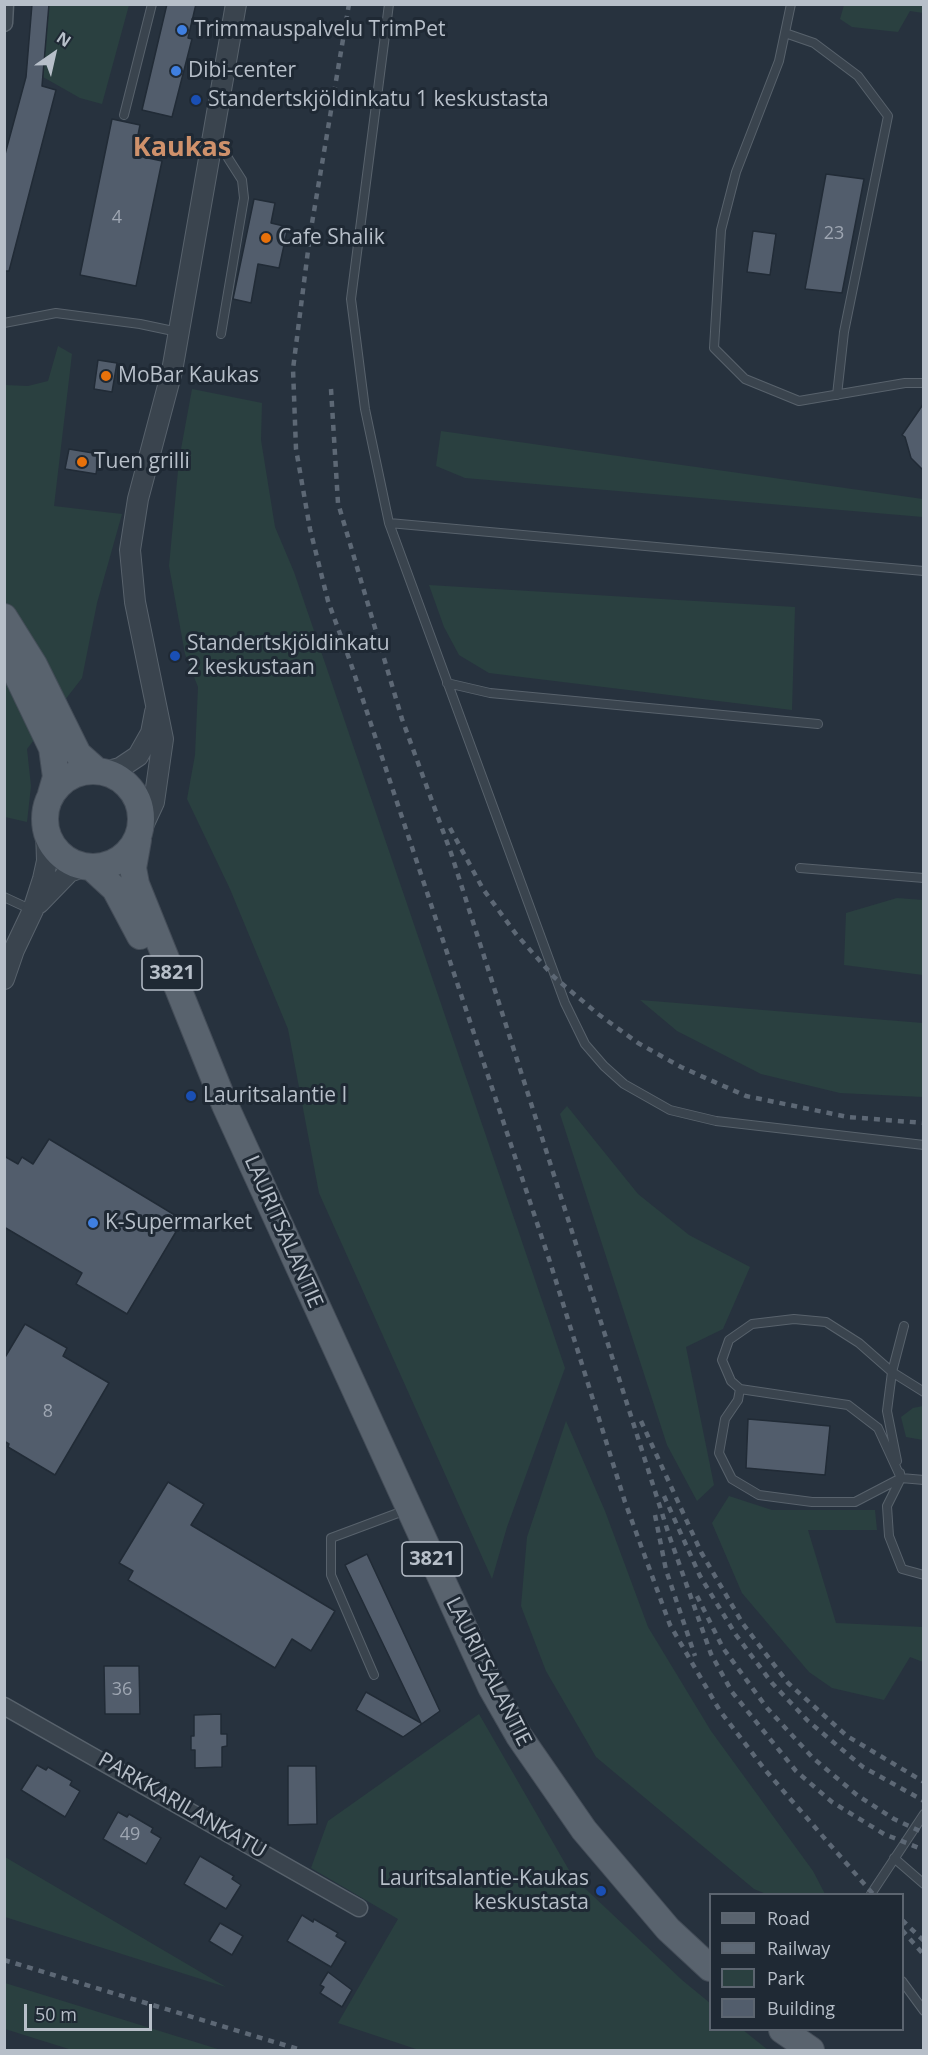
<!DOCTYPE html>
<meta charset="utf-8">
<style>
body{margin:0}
#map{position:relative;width:928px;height:2055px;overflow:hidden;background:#27323e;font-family:"Open Sans",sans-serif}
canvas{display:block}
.frame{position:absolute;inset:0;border:6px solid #b7bfc9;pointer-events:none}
.legend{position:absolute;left:709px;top:1893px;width:195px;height:138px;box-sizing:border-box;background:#1f2934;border:2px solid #5c6570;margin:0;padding:8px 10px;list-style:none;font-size:18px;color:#b7bfc9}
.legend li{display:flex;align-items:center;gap:12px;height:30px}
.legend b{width:30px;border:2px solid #5c6570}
.north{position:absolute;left:24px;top:24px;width:60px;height:60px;-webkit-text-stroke:4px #1f2934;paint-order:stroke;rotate:34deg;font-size:16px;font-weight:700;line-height:24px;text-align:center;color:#b7bfc9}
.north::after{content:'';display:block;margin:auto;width:21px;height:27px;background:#b7bfc9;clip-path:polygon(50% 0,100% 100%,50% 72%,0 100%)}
.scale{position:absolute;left:24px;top:2004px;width:128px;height:27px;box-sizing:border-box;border:3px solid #b7bfc9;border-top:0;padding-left:8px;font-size:18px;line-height:21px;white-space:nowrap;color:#b7bfc9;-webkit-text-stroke:4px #1f2934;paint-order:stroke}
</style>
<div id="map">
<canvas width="928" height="2055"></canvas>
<div class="frame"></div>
<ul class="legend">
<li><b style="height:8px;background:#59636e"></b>Road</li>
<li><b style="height:8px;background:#5d6875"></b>Railway</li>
<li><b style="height:16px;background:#2a4040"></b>Park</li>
<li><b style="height:16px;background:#525d6c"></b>Building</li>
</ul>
<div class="north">N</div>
<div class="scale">50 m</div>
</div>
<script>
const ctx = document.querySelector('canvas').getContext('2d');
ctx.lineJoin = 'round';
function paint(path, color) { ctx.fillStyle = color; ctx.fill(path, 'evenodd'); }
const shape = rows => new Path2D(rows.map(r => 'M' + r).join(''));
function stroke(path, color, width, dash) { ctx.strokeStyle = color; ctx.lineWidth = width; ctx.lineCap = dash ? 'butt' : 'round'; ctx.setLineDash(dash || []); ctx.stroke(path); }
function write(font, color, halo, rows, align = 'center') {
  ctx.font = font + ' "Open Sans",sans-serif'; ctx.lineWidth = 6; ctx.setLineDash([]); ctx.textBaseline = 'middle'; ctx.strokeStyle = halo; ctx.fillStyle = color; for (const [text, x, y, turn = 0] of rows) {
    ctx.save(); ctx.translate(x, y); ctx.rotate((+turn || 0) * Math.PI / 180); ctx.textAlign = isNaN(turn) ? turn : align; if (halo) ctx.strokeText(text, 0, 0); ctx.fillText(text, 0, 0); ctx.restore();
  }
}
paint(shape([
 [49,5,129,5,102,104,80,98,43,77],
 [844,5,923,5,923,13,910,11,898,32,852,27,840,19],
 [58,346,72,354,54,506,122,514,97,603,82,678,27,749,31,786,27,822,5,817,5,385,28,386,48,381],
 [192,389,262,403,261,440,275,527,294,572,565,1368,507,1527,492,1579,319,1193,288,1029,230,889,187,799,195,755,198,687,185,654,169,566,179,460],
 [441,431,923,499,923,517,465,478,436,466],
 [429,585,795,607,792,710,489,673,459,655,444,627],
 [897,898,923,900,923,975,844,965,846,913],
 [640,1000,923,1023,923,1097,840,1093,761,1074,677,1031],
 [567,1106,638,1194,689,1235,750,1267,723,1329,686,1347,714,1485,697,1501,667,1445,560,1114],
 [923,1406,923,1440,906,1437,901,1417,913,1408],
 [566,1421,605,1511,648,1627,711,1731,813,1871,825,1894,766,1894,754,1889,596,1757,546,1671,521,1606,527,1537],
 [729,1496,772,1510,875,1510,877,1530,808,1530,836,1623,923,1627,923,1662,910,1657,884,1700,832,1688,809,1672,742,1593,712,1523],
 [479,1714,573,1877,682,1980,710,2003,710,2030,743,2030,768,2050,419,2050,338,2023,398,1919,311,1868,328,1821],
 [5,1857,226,1987,5,1917],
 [5,1983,221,2050,72,2050,5,2029]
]), '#2a4040');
const building = shape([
 [32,4,49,4,42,86,56,90,9,271,4,271,4,158,26,77,32,4],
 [167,4,196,4,188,38,192,39,172,117,142,110,167,4],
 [112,119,140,125,134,155,162,161,136,286,80,275,112,119],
 [826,174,864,179,842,293,805,289,826,174],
 [254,199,275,203,271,223,288,227,279,268,258,264,251,303,233,299,254,199],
 [753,231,776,234,770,275,747,272,753,231],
 [98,360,117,363,112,392,94,389,98,360],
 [924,403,924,471,911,458,905,437,902,435,924,403],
 [69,449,99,454,96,474,65,469,69,449],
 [49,1139,183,1220,127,1314,76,1284,82,1273,4,1227,4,1156,18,1164,22,1157,33,1164,49,1139],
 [25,1324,67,1348,63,1356,109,1383,55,1475,8,1447,9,1444,4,1441,4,1359,25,1324],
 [748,1419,830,1426,825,1475,746,1468,748,1419],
 [168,1482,204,1504,191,1525,335,1611,311,1651,292,1639,275,1668,128,1580,133,1571,119,1563,168,1482],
 [367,1554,440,1711,403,1737,356,1710,366,1692,421,1723,345,1565,367,1554],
 [104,1666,139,1666,140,1714,105,1714,104,1666],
 [221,1714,221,1734,227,1734,227,1746,222,1747,222,1767,195,1768,195,1750,191,1750,191,1736,194,1736,194,1715,221,1714],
 [37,1765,46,1770,48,1767,72,1781,70,1785,80,1791,65,1817,21,1790,37,1765],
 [288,1766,316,1766,317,1824,288,1825,288,1766],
 [118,1812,127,1817,129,1814,153,1828,151,1832,161,1838,146,1864,103,1839,118,1812],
 [200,1856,234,1876,232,1879,241,1885,226,1909,184,1884,200,1856],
 [302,1915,313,1922,314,1919,338,1933,336,1936,346,1942,331,1967,287,1941,302,1915],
 [220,1923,243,1936,232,1955,209,1941,220,1923],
 [328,1972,352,1990,342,2007,320,1993,324,1987,320,1985,328,1972]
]);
paint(building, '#525d6c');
stroke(building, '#212b36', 1.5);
const service = shape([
 [389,4,351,299,365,409,389,523,565,1003,585,1044,604,1066,624,1084,670,1110,716,1121,924,1145],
 [791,4,779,61,736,172,721,230,714,348,745,379,799,401,905,383,924,383],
 [785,33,814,43,858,76,888,116,844,332,837,395],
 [124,115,152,4],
 [4,323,56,313,140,324,178,332],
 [221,334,244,198,242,180,228,158],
 [389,523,924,571],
 [447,683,490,693,818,724],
 [800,868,924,878],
 [4,897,32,910],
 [740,1389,738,1400,725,1419,719,1453,732,1479,759,1495,812,1502,855,1502,901,1478,900,1473],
 [924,1392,892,1372,859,1343,826,1322,794,1319,752,1324,729,1340,722,1360,731,1381,740,1389,848,1405,878,1428,901,1478,924,1480],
 [897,1461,887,1411,892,1372,904,1326],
 [901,1478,887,1506,889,1536,902,1569,924,1575],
 [374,1675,331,1575,331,1538,406,1510],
 [894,1858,924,1884],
 [871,1894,924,1814],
 [902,1981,924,2011]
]);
const minor = shape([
 [4,23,5,4],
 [4,1706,359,1908]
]);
const tertiary = shape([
 [105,772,120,768,138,756,151,733,155,712],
 [141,830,154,802,163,739,135,602,130,550,138,499,172,371,236,4],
 [39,903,69,872,86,866],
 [4,979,14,950,33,910,43,879,47,861,46,829]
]);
const primary = shape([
 [4,617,34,665,78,754,96,770],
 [4,648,52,748,56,777,51,794],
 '45 819a48 48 0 1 1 96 0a48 48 0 1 1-96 0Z',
 [138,840,133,868,136,884,225,1105,491,1687,519,1736,584,1830,668,1929,710,1968],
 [91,867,115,889,140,936],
 [782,2030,811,2050]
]);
stroke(service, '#58626c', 10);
stroke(minor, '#58626c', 19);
stroke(tertiary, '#58626c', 22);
stroke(primary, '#444d58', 28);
stroke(service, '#3a444e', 8);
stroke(minor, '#3a444e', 16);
stroke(tertiary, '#3a444e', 20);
stroke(primary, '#59636e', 26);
stroke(shape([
 [349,4,310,235,293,369,296,449,310,529,328,601,350,661,550,1262,625,1502,670,1625,720,1711,766,1771,873,1894],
 [331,389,338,503,402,719,451,853,669,1535,711,1654,732,1692,796,1771,832,1802,884,1834,924,1850],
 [450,828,483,889,516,934,554,977,598,1014,638,1043,681,1067,746,1096,848,1117,924,1123],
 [641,1421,701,1552,743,1624,788,1683,847,1736,924,1782],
 [664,1496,700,1576,736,1635,772,1683,808,1721,863,1767,924,1801],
 [655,1515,666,1570,695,1656],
 [697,1596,723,1648,767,1708,813,1758,857,1795,894,1819,924,1833],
 [902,1920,924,1941],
 [902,1930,924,1955],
 [4,1960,301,2050]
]), '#5d6875', 4.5, [6, 6]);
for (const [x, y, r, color] of [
 [182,30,6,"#3f7fe0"],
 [176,71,6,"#3f7fe0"],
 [196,100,6,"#1a4fb4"],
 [266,238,6,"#e8710a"],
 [106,376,6,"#e8710a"],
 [82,462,6,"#e8710a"],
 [175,656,6,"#1a4fb4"],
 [191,1096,6,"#1a4fb4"],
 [93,1223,6,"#3f7fe0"],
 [601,1891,6,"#1a4fb4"]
]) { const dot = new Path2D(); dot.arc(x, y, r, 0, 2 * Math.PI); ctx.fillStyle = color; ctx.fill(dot); stroke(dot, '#1f2934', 2); }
write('18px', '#9ea6b2', null, [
 ["4",117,218],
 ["23",834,234],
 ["8",48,1412],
 ["36",122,1690],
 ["49",130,1835]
]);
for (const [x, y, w] of [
 [172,973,60],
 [432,1559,60]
]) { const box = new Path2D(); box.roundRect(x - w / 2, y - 17, w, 34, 4.5); ctx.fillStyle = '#1f2934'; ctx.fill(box); stroke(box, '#b7bfc9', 1.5); }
write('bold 20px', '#b7bfc9', null, [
 ["3821",172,973],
 ["3821",432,1559]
]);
write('21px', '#b7bfc9', '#1f2934', [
 ["Trimmauspalvelu TrimPet",194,30],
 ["Dibi-center",188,71],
 ["Standertskjöldinkatu 1 keskustasta",208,100],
 ["Cafe Shalik",278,238],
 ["MoBar Kaukas",118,376],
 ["Tuen grilli",94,462],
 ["Standertskjöldinkatu",187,644],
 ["2 keskustaan",187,668],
 ["Lauritsalantie I",203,1096],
 ["K-Supermarket",105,1223],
 ["Lauritsalantie-Kaukas",589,1879,"right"],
 ["keskustasta",589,1903,"right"]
], 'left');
write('21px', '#b7bfc9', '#1f2934', [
 ["LAURITSALANTIE",283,1232,66],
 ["LAURITSALANTIE",488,1672,63],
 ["PARKKARILANKATU",182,1806,30]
]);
write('bold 27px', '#cf916b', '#1f2934', [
 ["Kaukas",182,148]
]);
</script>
